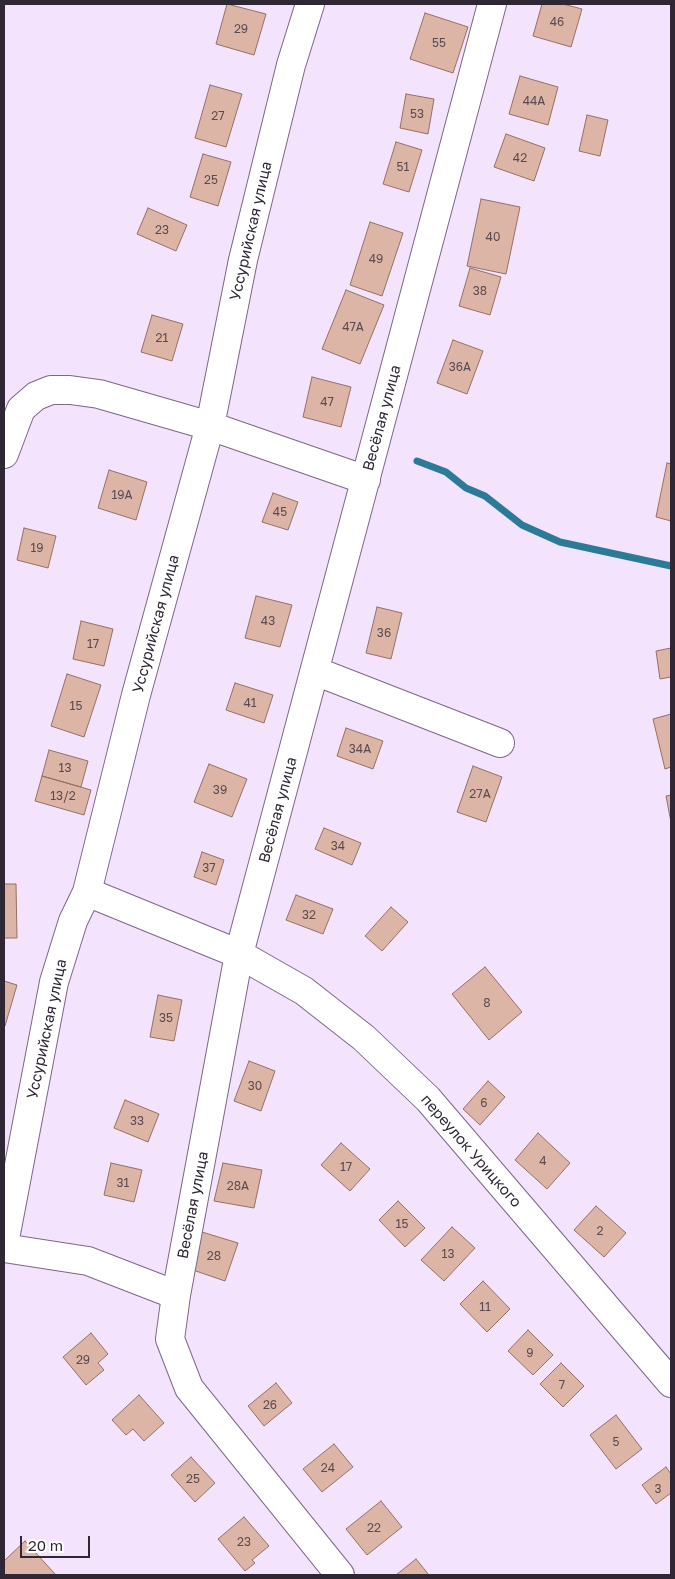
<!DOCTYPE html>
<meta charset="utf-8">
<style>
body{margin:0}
#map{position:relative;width:675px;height:1579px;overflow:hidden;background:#f4e3fd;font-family:"Golos Text",sans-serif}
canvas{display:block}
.frame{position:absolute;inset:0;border:5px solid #2f2834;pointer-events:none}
.scale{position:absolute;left:20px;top:1536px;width:70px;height:22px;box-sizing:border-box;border:2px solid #2f2834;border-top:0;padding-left:6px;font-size:15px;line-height:18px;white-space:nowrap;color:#2f2834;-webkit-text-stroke:4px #fff;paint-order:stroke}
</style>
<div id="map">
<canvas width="675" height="1579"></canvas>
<div class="frame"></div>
<div class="scale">20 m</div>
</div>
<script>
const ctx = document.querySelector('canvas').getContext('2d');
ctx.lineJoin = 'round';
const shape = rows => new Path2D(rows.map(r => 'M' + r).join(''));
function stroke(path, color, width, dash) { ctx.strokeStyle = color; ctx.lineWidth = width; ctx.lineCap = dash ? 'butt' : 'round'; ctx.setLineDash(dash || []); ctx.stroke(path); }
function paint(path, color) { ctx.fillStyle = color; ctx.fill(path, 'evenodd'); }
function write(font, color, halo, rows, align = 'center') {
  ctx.font = font + ' "Golos Text",sans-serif'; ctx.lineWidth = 4; ctx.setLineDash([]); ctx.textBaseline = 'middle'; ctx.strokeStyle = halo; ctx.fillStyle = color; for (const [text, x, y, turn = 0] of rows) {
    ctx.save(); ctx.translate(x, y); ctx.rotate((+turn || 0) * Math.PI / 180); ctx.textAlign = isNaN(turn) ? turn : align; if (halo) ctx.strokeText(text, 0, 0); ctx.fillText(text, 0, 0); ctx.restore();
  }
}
stroke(shape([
 [417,461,446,472,466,488,485,496,522,525,560,542,671,566]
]), '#2a7a98', 7);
const building = shape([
 [227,4,266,14,254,55,216,44,227,4],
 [542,4,563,4,582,9,571,47,533,36,542,4],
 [425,13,468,27,453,73,410,59,425,13],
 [520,76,558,87,548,125,509,114,520,76],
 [210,85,242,94,226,147,195,138,210,85],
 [406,94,434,99,428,134,400,128,406,94],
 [587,115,608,120,600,156,579,151,587,115],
 [506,134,545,148,534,181,494,167,506,134],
 [396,142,422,150,409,192,383,184,396,142],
 [203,154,231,162,218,206,190,197,203,154],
 [481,199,520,207,506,274,467,266,481,199],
 [148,208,187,225,176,251,137,234,148,208],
 [370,222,403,233,382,296,350,285,370,222],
 [470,268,501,277,490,315,459,306,470,268],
 [346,290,384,305,360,364,322,349,346,290],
 [152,315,183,324,172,361,141,352,152,315],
 [453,340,483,351,467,394,437,383,453,340],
 [312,377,351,387,341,427,303,417,312,377],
 [667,463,671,464,671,521,656,517,667,463],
 [109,470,147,482,136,520,98,508,109,470],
 [273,493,298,502,288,530,262,522,273,493],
 [24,528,56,536,48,568,17,560,24,528],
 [256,596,292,605,280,647,245,638,256,596],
 [377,607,402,613,391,659,366,653,377,607],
 [81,621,113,629,104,666,73,659,81,621],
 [671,648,671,677,660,679,656,651,671,648],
 [67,674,101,685,84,737,51,726,67,674],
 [235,683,273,695,264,723,226,710,235,683],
 [671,714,671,767,665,769,653,719,671,714],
 [346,728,383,741,373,769,337,756,346,728],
 [49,750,88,761,81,787,42,776,49,750],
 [209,764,247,779,232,817,194,802,209,764],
 [473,766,502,777,486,822,457,812,473,766],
 [42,776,91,790,84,815,35,801,42,776],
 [671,795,671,822,666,796,671,795],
 [324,828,361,843,352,865,315,849,324,828],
 [202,852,224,860,216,885,194,877,202,852],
 [4,884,16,884,17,938,4,938,4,884],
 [296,895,333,909,323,934,286,920,296,895],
 [391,907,408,922,382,951,365,936,391,907],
 [485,967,522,1012,489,1040,452,994,485,967],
 [4,981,17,985,5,1026,4,1025,4,981],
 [158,995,182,1000,174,1041,150,1037,158,995],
 [249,1061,275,1071,261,1111,234,1101,249,1061],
 [488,1081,505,1097,480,1125,463,1109,488,1081],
 [125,1100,159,1114,148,1142,114,1128,125,1100],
 [538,1133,570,1163,547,1189,515,1160,538,1133],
 [341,1143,370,1169,350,1191,321,1165,341,1143],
 [111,1163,142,1170,134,1202,104,1195,111,1163],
 [223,1163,262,1170,254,1208,214,1201,223,1163],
 [398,1201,425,1228,405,1247,379,1220,398,1201],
 [596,1206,626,1233,604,1257,574,1230,596,1206],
 [452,1227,475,1248,444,1281,421,1260,452,1227],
 [202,1232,238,1243,225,1281,190,1269,202,1232],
 [483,1281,510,1309,487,1332,460,1304,483,1281],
 [528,1330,553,1355,533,1375,508,1351,528,1330],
 [91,1333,108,1354,98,1363,104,1370,86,1385,63,1357,91,1333],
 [561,1363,584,1386,563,1407,540,1384,561,1363],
 [276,1383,292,1403,264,1426,248,1406,276,1383],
 [139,1395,164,1423,144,1441,133,1429,126,1435,112,1420,139,1395],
 [616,1415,642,1449,616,1469,590,1435,616,1415],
 [334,1444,353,1467,322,1492,303,1469,334,1444],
 [191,1457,215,1483,195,1502,171,1475,191,1457],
 [666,1467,671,1474,671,1493,656,1504,642,1485,666,1467],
 [381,1501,402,1527,367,1555,346,1529,381,1501],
 [244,1517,269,1546,252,1560,255,1563,245,1571,218,1539,244,1517],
 [25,1541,55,1574,53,1575,4,1575,4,1561,25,1541],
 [416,1559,429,1575,396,1575,416,1559]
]);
paint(building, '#dcb5a7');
stroke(building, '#947063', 1);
const minor = shape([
 [4,454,21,409,36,396,51,390,70,390,99,394,210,426,366,480],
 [315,671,500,743],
 [87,892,239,954,304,991,364,1038,428,1099,671,1383],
 [4,1244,54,982,73,921,87,892,136,695,210,426,243,260,291,65,310,4],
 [4,1248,88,1261,176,1295],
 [340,1575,189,1388,170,1339,176,1295,239,954,492,4]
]);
stroke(minor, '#7b6885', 30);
stroke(minor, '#fff', 28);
write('12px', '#5a4b51', null, [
 ["46",557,22],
 ["29",241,29],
 ["55",439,43],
 ["44А",534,101],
 ["53",417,114],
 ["27",218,116],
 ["42",520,158],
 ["51",403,167],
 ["25",211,180],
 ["23",162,230],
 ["40",493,237],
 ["49",376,259],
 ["38",480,291],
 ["47А",353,327],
 ["21",162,338],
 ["36А",460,367],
 ["47",327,402],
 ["19А",122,495],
 ["45",280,512],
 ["19",37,548],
 ["43",268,621],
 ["36",384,633],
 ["17",93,644],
 ["41",250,703],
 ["15",76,706],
 ["34А",360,749],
 ["13",65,768],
 ["39",220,790],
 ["27А",480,794],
 ["13/2",63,796],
 ["34",338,846],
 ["37",209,868],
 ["32",309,915],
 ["8",487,1003],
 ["35",166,1018],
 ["30",255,1086],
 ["6",484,1103],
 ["33",137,1121],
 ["4",543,1161],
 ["17",346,1167],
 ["31",123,1183],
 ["28А",238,1186],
 ["15",402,1224],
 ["2",600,1231],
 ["13",448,1254],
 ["28",214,1256],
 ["11",485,1307],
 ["9",530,1353],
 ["29",83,1360],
 ["7",562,1385],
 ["26",270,1405],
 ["5",616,1442],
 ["24",328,1468],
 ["25",193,1479],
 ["3",658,1489],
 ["22",374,1528],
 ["23",244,1542]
]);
write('15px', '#2f2834', '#fff', [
 ["Уссурийская улица",251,231,-77],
 ["Весёлая улица",382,418,-75],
 ["Уссурийская улица",156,624,-75],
 ["Весёлая улица",278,810,-75],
 ["Уссурийская улица",47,1029,-78],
 ["переулок Урицкого",471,1151,49],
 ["Весёлая улица",193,1205,-79]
]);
</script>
